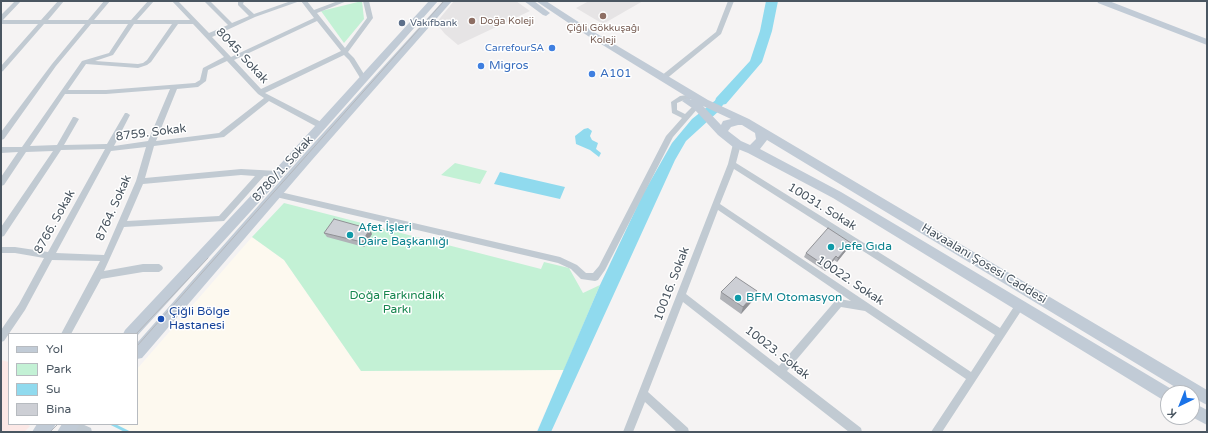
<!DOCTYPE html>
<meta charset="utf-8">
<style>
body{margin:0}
#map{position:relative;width:1208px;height:433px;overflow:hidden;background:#f5f3f3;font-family:"Varela Round",sans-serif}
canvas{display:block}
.frame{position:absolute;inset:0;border:2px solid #4a5661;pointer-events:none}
.legend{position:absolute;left:8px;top:333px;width:130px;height:92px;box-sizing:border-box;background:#fff;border:1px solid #b7bbc0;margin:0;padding:5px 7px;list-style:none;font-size:12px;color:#4a5661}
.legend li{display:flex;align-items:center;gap:8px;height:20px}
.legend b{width:20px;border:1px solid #b7bbc0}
.north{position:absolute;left:1160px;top:385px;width:40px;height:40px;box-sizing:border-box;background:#fff;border:1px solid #b7bbc0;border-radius:50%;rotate:223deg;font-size:11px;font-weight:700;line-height:16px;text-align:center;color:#4a5661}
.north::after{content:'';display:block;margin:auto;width:14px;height:18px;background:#1a73e8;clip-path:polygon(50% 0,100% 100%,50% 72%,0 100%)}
</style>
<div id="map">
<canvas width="1208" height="433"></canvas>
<div class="frame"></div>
<ul class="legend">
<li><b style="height:5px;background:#c1cbd6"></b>Yol</li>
<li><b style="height:11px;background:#c3f1d5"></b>Park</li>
<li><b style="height:11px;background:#90daee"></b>Su</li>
<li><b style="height:11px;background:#cdcfd5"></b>Bina</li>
</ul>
<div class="north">K</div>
</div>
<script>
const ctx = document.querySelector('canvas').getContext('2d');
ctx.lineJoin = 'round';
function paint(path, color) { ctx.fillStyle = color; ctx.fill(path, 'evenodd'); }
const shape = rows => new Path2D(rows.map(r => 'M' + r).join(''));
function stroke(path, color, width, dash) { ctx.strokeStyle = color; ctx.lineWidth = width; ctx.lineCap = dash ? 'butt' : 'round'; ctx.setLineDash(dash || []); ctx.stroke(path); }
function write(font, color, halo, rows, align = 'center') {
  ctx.font = font + ' "Varela Round",sans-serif'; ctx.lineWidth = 3; ctx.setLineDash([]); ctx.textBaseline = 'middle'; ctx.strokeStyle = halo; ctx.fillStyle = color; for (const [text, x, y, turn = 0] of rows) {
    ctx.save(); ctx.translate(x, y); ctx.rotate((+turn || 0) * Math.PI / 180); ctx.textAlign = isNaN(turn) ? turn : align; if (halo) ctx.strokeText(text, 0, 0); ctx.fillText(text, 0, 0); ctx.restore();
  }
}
paint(shape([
 [252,237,284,260,361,371,564,370,536,432,132,432,116,424,137,424,137,369]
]), '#fdf9ef');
paint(shape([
 [454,1,516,1,530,11,458,45,445,34,436,23],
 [589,1,643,1,603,24,576,8]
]), '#e6e4e5');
paint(shape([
 [1,360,9,362,9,424,26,424,30,426,24,432,1,432]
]), '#fce8e6');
paint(shape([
 [362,1,364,19,344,43,321,11],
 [455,163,487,171,480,184,441,175],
 [284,203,541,269,544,262,569,268,583,293,600,285,564,370,361,371,284,260,252,237]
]), '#c3f1d5');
paint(shape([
 [717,99,724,103,720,110,686,141,675,160,551,432,537,432,600,285,643,194,672,143,692,119],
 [588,128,592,131,590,136,592,140,598,143,596,149,601,153,599,157,590,150,576,144,575,136,584,129],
 [500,172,565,187,560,199,494,184]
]), '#90daee');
stroke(shape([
 [112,424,128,432]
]), '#90daee', 3);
paint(shape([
 [766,1,778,1,772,31,762,62,726,104,721,105,716,104,715,101,716,98,750,61,760,31,766,1]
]), '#90daee');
paint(shape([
 [15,1,21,1,3,20,41,20,58,1,64,1,48,20,88,20,104,1,110,1,94,20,131,20,148,1,154,1,137,20,190,20,172,1,178,1,209,33,228,25,204,1,210,1,232,23,249,16,238,5,238,1,244,1,243,4,254,14,291,1,300,1,255,17,212,37,231,57,314,18,301,1,307,1,314,10,338,1,347,1,317,13,345,48,367,18,363,1,369,1,373,18,348,52,354,58,367,79,364,81,362,81,349,60,344,55,265,93,325,124,326,126,325,128,319,128,269,101,224,137,154,146,145,178,241,169,278,171,282,174,278,177,264,176,224,221,124,227,104,271,143,264,159,264,162,266,163,268,162,270,159,272,143,272,101,279,71,334,61,334,100,261,52,260,25,310,4,341,1,342,1,330,19,304,44,258,15,253,1,253,1,247,15,247,48,252,105,149,61,150,4,236,1,237,1,227,53,151,26,152,4,185,1,186,1,177,18,152,1,153,1,147,22,147,82,61,109,53,128,24,91,24,56,66,4,139,1,140,1,132,52,64,85,24,44,24,3,71,1,72,1,66,38,24,1,24,1,15,15,1],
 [317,21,341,51,261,89,234,60,317,21],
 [134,24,172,24,147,60,143,63,138,64,95,61,113,55,134,24],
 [178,24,193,24,224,57,203,68,200,80,195,83,106,90,68,90,86,64,138,68,147,65,151,62,178,24],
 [227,61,258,94,264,98,219,133,156,141,177,89,198,87,206,81,208,70,227,61],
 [170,89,148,141,114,146,130,115,127,113,125,113,107,144,64,145,79,119,75,117,73,117,57,145,30,146,65,94,106,94,170,89],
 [146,147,136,181,104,255,56,253,111,151,146,147],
 [241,175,255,176,219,216,127,221,143,184,241,175],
 [728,1,734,1,721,34,665,80,661,80,661,76,716,32,728,1],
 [694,94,697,96,696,98,684,100,677,103,677,110,685,114,694,105,696,105,699,107,673,137,605,270,598,280,595,281,581,279,571,269,558,263,276,197,272,194,276,191,560,257,577,265,586,273,593,273,599,266,666,136,682,118,672,113,671,102,680,96,694,94],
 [737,141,741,144,736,163,1000,328,1017,302,1020,301,1023,302,1024,305,1023,308,942,432,931,432,966,379,865,311,841,307,787,371,861,428,862,432,849,432,683,302,648,392,688,428,689,432,677,432,645,402,633,432,623,432,728,164,733,144,737,141],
 [734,169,995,335,971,372,720,204,734,169],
 [718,210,851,301,839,299,836,300,779,366,686,294,718,210],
 [66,424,82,424,91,428,92,432,76,432,67,427,66,424]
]), '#c1cad2');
paint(shape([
 [429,1,438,1,282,177,137,336,137,334,123,334,125,330,274,171,429,1],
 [443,1,452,1,312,160,142,358,137,359,137,343,304,154,443,1],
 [524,1,534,1,550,13,546,16,543,15,524,1],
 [536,1,546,1,594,32,708,100,749,119,1207,390,1207,405,1192,397,1192,393,1185,393,767,140,760,149,841,192,1173,390,1174,393,1168,393,1168,402,1163,400,833,198,748,153,733,147,718,135,695,110,682,101,687,98,692,100,588,36,536,1],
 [703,106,731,119,723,121,721,125,703,106],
 [738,125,742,125,755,133,756,139,750,145,741,141,728,131,731,127,738,125],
 [1097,1,1109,1,1207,39,1207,45,1098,3,1097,1],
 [1192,402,1207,410,1207,425,1192,417,1192,402],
 [37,424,56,424,51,432,32,432,37,424],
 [62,424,80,424,75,432,57,432,62,424]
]), '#c1cbd6');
stroke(shape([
 [136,334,208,258],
 [137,346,444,1],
 [50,432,58,424]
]), '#b5b8bd', 1);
paint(shape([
 [324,233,372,234,364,247,327,237],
 [849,247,837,262,834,260,825,271,804,257,806,253],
 [721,292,755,298,741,314,720,299]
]), '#b0b2b7');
paint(shape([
 [370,229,372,234,364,247,362,242],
 [851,243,849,247,837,262,838,258],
 [836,256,834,260,825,271,827,267],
 [757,291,755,298,741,314,743,307]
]), '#909195');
const building = shape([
 [334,219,370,229,362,242,324,233,334,219],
 [828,228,851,243,838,258,836,256,827,267,806,253,828,228],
 [736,277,757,291,743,307,721,292,736,277]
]);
paint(building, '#cdcfd5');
stroke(building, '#909195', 1);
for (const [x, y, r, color] of [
 [603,16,4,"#8d6e63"],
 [472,21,4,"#8d6e63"],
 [402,23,4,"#5c6f8a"],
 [552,48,4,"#3f7fe0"],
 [481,66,4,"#3f7fe0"],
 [592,74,4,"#3f7fe0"],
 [350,235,4,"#0f9aa8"],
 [831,247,4,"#0f9aa8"],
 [738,298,4,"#0f9aa8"],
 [161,319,4,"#1a4fb4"]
]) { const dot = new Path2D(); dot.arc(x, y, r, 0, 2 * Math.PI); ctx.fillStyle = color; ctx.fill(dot); stroke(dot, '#fff', 1.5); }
write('10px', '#785e54', '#fff', [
 ["Doğa Koleji",480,21],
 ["Çiĝli Gökkuşaĝı",603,28,"center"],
 ["Koleji",603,40,"center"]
], 'left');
write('10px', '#4e5e75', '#fff', [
 ["Vakıfbank",410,23]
], 'left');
write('10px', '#366cbe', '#fff', [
 ["CarrefourSA",544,48]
], 'right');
write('12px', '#4a5661', '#fff', [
 ["8045. Sokak",242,56,47],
 ["8759. Sokak",151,133,-7],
 ["8780/1. Sokak",283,169,-48],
 ["10031. Sokak",822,207,32],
 ["8764. Sokak",114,208,-66],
 ["8766. Sokak",55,222,-61],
 ["Havaalanı Şosesi Caddesi",984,264,31],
 ["10022. Sokak",850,281,34],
 ["10016. Sokak",672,284,-69],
 ["10023. Sokak",777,353,38]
]);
write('12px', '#366cbe', '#fff', [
 ["Migros",489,66],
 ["A101",600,74]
], 'left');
write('12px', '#0d838f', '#fff', [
 ["Afet İşleri",358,228],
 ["Daire Başkanlığı",358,242],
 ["Jefe Gıda",839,247],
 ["BFM Otomasyon",746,298]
], 'left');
write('12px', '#17864f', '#fff', [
 ["Doğa Farkındalık",397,296],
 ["Parkı",397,310]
]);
write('12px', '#164399', '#fff', [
 ["Çiğli Bölge",169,312],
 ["Hastanesi",169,326]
], 'left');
</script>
